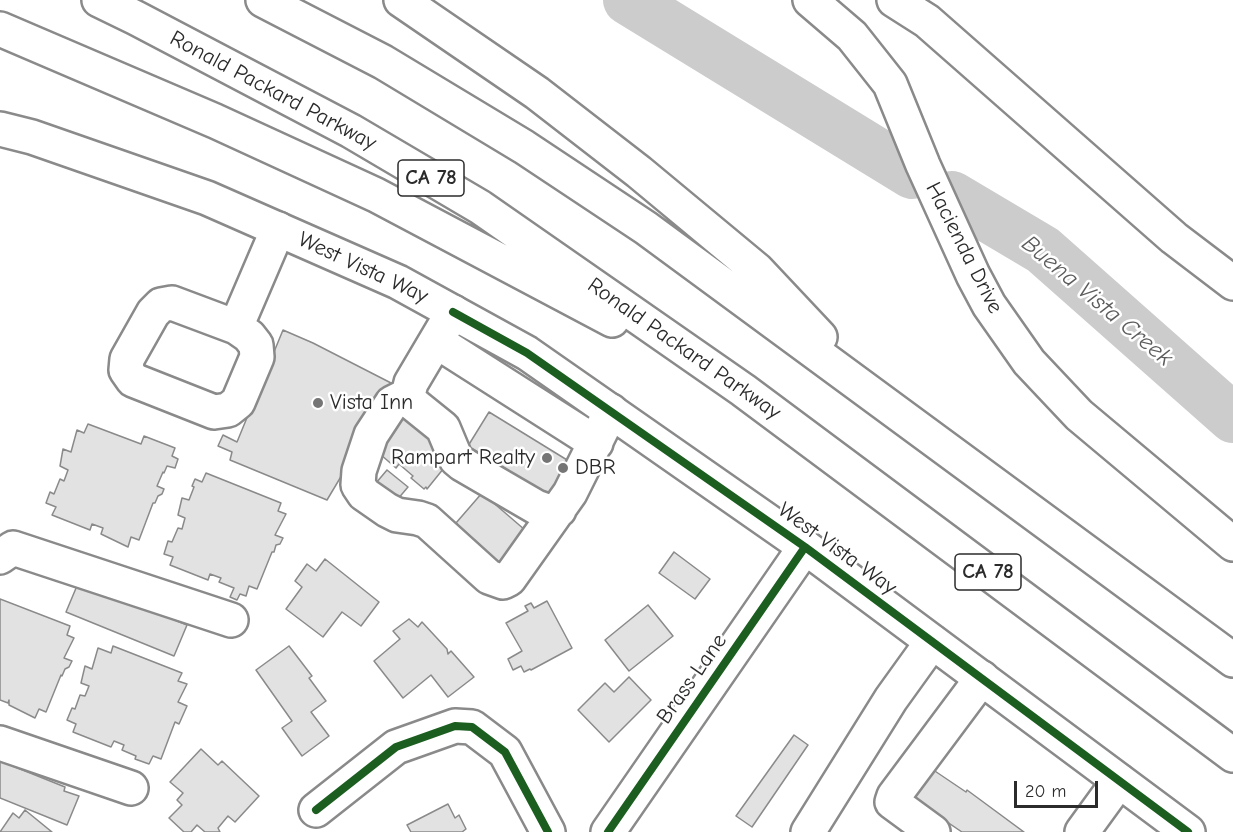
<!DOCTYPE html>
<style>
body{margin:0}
#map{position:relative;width:1233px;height:832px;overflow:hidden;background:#fff;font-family:"Comic Neue",sans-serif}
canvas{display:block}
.scale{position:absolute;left:1014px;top:781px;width:84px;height:27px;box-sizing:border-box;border:3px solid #2b2b2b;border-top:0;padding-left:8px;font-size:18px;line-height:21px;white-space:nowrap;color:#2b2b2b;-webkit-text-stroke:4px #fff;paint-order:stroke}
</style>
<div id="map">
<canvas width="1233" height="832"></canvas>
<div class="scale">20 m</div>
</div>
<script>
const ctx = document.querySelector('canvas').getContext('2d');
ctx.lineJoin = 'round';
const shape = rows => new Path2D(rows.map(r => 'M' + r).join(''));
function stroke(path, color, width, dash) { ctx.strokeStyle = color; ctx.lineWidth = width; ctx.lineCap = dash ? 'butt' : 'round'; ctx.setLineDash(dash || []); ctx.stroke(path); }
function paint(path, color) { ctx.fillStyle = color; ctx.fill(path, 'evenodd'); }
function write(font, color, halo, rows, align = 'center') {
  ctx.font = font + ' "Comic Neue",sans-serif'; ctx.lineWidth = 5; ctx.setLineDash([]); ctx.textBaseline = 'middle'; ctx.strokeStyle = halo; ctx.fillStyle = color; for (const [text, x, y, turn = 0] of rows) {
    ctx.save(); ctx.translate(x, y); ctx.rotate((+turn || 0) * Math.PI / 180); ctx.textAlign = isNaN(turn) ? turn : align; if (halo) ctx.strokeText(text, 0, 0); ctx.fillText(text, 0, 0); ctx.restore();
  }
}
stroke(shape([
 [628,0,912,174],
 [952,196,1043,250,1233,418]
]), '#ccc', 50);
const building = shape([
 [283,330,313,343,393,384,373,423,327,500,230,460,232,452,218,446,223,435,237,442,283,330],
 [398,410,441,446,448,463,427,489,426,487,424,489,411,478,413,476,399,464,396,468,380,454,398,410],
 [489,412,572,463,552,497,514,474,512,479,503,474,506,469,468,446,489,412],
 [88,424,141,444,144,436,175,448,172,456,178,459,175,468,167,466,164,473,163,472,157,486,164,489,162,494,158,496,155,503,153,503,139,540,131,537,128,547,101,534,103,528,92,524,90,530,52,515,56,507,46,503,50,492,54,494,60,479,64,481,68,470,60,466,63,449,71,452,77,430,84,433,88,424],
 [387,470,408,487,397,500,376,483,387,470],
 [206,473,281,503,278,511,286,514,275,535,283,538,280,544,276,545,274,552,272,552,257,589,249,586,246,596,240,594,237,600,230,597,234,588,219,582,221,578,210,574,208,580,170,565,173,557,164,554,168,541,172,542,178,528,182,529,185,518,178,515,182,498,189,500,194,487,192,486,195,479,202,482,206,473],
 [482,493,532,536,507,565,493,562,479,550,481,546,456,523,482,493],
 [674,552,710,579,695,599,659,573,674,552],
 [325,559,379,602,361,626,342,612,323,637,286,609,302,587,295,581,307,564,316,571,325,559],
 [79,581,187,625,174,656,66,612,79,581],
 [0,599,70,626,67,635,74,638,64,658,72,661,69,667,65,669,62,676,61,675,46,712,39,709,35,718,9,705,9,700,8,703,0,700,0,599],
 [547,601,572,648,531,670,530,669,524,672,521,666,513,670,508,659,522,651,506,623,528,611,525,606,531,603,534,608,547,601],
 [648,605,673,636,629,671,605,640,648,605],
 [409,619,418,627,422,622,447,649,448,654,451,651,474,677,448,697,431,675,403,698,374,661,400,639,393,631,409,619],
 [113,646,182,673,178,681,187,684,178,702,187,706,179,724,175,722,161,759,153,756,149,764,135,759,136,756,122,750,124,745,114,741,111,747,73,732,76,724,67,720,72,708,75,709,80,695,85,696,89,686,81,683,85,666,92,669,98,648,111,653,113,646],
 [289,646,312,676,309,678,326,701,311,712,329,736,302,756,282,728,292,721,256,670,289,646],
 [629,677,651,700,609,742,578,710,605,683,614,692,629,677],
 [794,735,808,745,752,827,736,816,794,735],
 [201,749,218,765,222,761,259,796,235,822,228,816,218,828,220,832,205,832,197,825,191,832,184,832,169,818,182,805,177,800,183,793,170,782,201,749],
 [0,761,65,787,64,791,79,796,67,825,0,798,0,761],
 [920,761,966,792,967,790,1024,832,962,832,900,790,920,761],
 [448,804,455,818,459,815,466,829,462,832,411,832,407,825,448,804],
 [25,810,52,832,0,832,13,813,19,818,25,810]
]);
paint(building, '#e2e2e2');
stroke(building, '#8a8a8a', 1.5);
const minor = shape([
 [172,303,236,327,249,336,256,345,257,357,238,402,228,410,214,412,133,380,126,370,127,359,153,313,161,305,172,303],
 [453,312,411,383,408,395,412,403,443,428,456,459,462,464,536,507,550,512,559,510],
 [236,327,278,229],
 [436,341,596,443],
 [408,395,392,403,371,435,359,471,358,485,364,494,387,510,397,515,418,518,427,521,489,577,503,582,509,579,570,493,611,411],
 [0,557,13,548,231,620],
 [0,743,131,788],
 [316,810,396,747,455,726,472,727,505,752,548,832],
 [608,832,805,547],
 [808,832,891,699,932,642],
 [933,832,892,802,894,796,982,678],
 [1082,832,1119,781]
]);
const major = shape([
 [810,0,852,36,890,84,923,165,973,275,989,305,1029,362,1079,415,1233,544],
 [894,0,927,21,1174,238,1233,283],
 [0,129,32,137,207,198,398,282,527,353,805,547,1188,832]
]);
const highway = shape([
 [99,0,136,18,351,131,480,207,743,390,1233,755],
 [263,0,383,62,524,147,646,228,1233,660],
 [401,0,537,93,639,172,757,270,820,337],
 [0,29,215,121,376,195,612,320]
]);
stroke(minor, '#8a8a8a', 38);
stroke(major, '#8a8a8a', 38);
stroke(highway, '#8a8a8a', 38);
stroke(minor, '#fff', 33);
stroke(major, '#fff', 33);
stroke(highway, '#fff', 33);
stroke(shape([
 [453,312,527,353,805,547,1188,832],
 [316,810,396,747,455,726,472,727,505,752,548,832],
 [608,832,805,547]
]), '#1b5e20', 8);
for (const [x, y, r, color] of [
 [318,403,6,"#757575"],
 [547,458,6,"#757575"],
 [563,468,6,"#757575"]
]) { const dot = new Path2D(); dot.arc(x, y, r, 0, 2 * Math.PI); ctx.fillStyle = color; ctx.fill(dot); stroke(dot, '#fff', 2); }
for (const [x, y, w] of [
 [431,178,66],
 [988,572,66]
]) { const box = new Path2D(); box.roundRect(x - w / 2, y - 18, w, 36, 4.5); ctx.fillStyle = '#fff'; ctx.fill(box); stroke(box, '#2b2b2b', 1.5); }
write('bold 21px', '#2b2b2b', null, [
 ["CA 78",431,178],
 ["CA 78",988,572]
]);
write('22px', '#2b2b2b', '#fff', [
 ["Ronald Packard Parkway",273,91,28],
 ["Hacienda Drive",964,248,63],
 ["West Vista Way",363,268,25],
 ["Ronald Packard Parkway",684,349,35],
 ["West Vista Way",837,549,36],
 ["Brass Lane",692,679,-55]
]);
write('22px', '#2b2b2b', '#fff', [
 ["Vista Inn",330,403],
 ["Rampart Realty",535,458,"right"],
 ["DBR",575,468]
], 'left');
write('italic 24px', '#5c5c5c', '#fff', [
 ["Buena Vista Creek",1097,301,40]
]);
</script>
